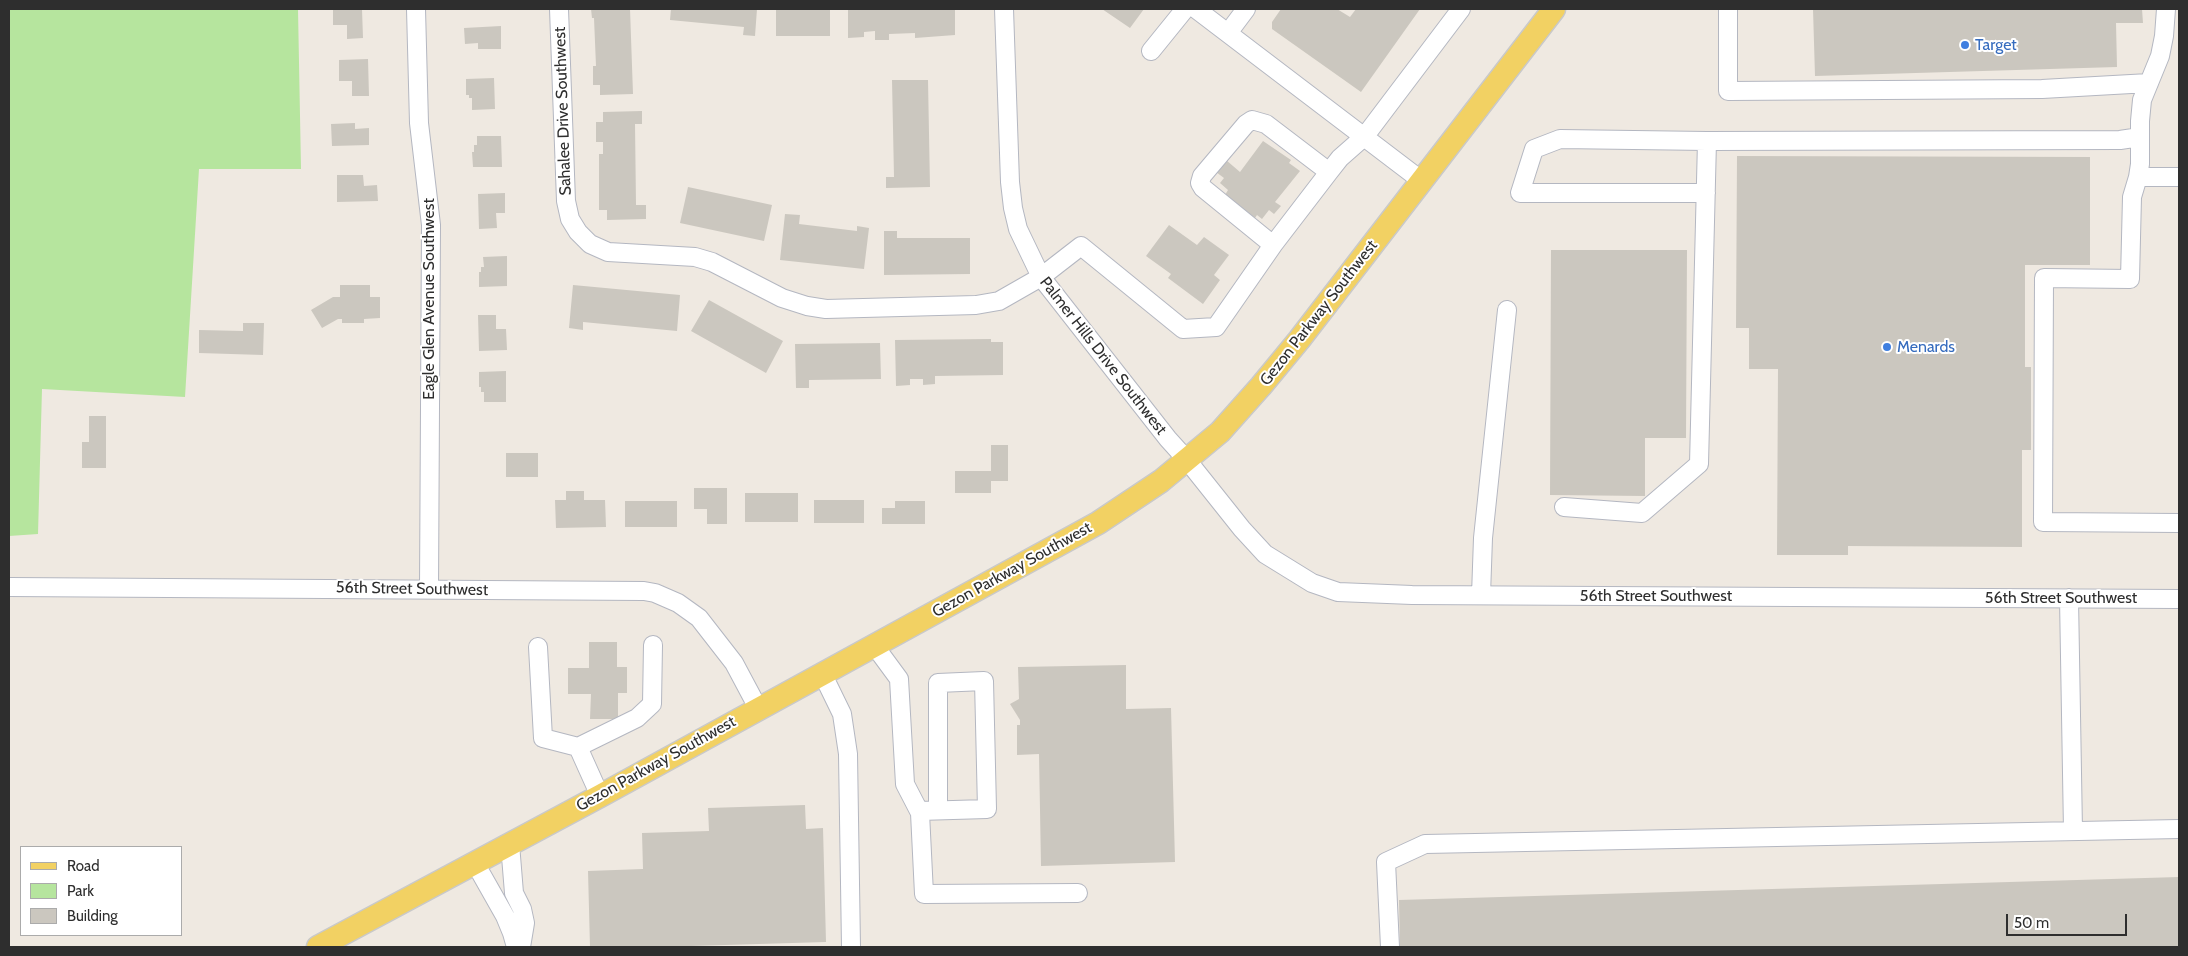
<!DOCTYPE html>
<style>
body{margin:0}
#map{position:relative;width:2188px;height:956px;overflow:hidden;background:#efe9e1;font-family:Cabin,sans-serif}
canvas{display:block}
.frame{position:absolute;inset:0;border:10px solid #2e2e2e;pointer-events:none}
.legend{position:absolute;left:20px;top:846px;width:162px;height:90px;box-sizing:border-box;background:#fff;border:1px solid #ababab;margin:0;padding:6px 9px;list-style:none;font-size:15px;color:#2e2e2e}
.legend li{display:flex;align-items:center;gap:10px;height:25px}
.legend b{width:25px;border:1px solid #ababab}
.scale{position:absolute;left:2006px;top:914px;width:121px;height:22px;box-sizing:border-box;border:2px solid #2e2e2e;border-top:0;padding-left:6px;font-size:15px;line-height:18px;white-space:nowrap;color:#2e2e2e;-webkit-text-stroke:4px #fff;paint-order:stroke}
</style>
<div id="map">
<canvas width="2188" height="956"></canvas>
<div class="frame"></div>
<ul class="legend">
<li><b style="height:6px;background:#f2d163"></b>Road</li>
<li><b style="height:14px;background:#b6e59e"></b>Park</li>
<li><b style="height:14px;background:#cbc7bf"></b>Building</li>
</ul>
<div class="scale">50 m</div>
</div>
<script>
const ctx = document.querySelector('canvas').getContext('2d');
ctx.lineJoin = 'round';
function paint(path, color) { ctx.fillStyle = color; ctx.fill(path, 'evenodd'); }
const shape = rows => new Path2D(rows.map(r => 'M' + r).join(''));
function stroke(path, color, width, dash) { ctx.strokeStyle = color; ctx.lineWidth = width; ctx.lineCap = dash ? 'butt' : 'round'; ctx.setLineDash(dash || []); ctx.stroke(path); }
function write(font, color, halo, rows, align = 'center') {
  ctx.font = font + ' Cabin,sans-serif'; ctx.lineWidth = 4; ctx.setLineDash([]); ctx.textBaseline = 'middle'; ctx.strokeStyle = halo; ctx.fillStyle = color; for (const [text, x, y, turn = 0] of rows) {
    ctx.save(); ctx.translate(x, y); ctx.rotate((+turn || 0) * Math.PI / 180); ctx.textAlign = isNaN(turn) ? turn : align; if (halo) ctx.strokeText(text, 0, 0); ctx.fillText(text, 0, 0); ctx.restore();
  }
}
paint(shape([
 [9,9,298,9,301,169,199,169,185,397,42,389,38,534,9,536]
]), '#b6e59e');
paint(shape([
 [333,9,362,9,363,38,347,39,347,25,333,25],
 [591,9,630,9,633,94,600,95,600,85,593,85,593,66,596,66,594,18,592,18],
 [671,9,757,9,755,36,743,35,744,27,670,20],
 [776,9,830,9,830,36,776,36],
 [848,9,955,9,955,35,915,38,915,33,889,34,889,40,875,40,875,31,864,32,864,37,848,38],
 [1102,9,1144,9,1130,28],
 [1281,9,1337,9,1350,17,1356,9,1420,9,1361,92,1272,29,1272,22],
 [1813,9,2142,9,2143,23,2116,23,2117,67,1815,76],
 [501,26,501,49,478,49,478,43,465,44,464,28],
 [368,59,369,96,352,96,352,81,339,81,339,60],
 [494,78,495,109,472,110,472,98,469,98,469,95,466,95,466,79],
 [892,80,928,80,930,187,886,188,886,177,894,177],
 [642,111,642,124,635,124,636,205,646,205,646,219,607,220,607,210,599,210,599,154,603,154,603,142,596,142,596,122,603,122,603,112],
 [355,123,355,129,369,128,369,145,332,146,331,124],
 [477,136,501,136,502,167,473,167,472,152,474,152,474,145,477,145],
 [1263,141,1291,160,1289,163,1300,171,1275,202,1281,206,1274,214,1269,210,1262,219,1257,215,1255,218,1225,195,1228,190,1220,183,1224,178,1216,172,1226,160,1240,172],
 [1737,156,2090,157,2090,265,2025,265,2025,367,2031,367,2031,450,2022,450,2022,547,1848,546,1848,555,1777,555,1778,369,1749,369,1749,328,1736,328],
 [337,175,363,175,364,186,377,185,378,201,337,202],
 [688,187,772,205,764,241,680,223],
 [505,193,505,213,496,213,497,228,479,229,478,194],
 [785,214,800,215,799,224,857,231,857,226,869,228,864,269,780,260],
 [1169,225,1197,245,1204,237,1229,255,1214,275,1220,280,1203,304,1168,278,1171,274,1146,256],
 [884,231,897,231,897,238,970,238,970,274,884,275],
 [1551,250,1687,250,1686,438,1645,438,1645,496,1550,495],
 [507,256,507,286,479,287,479,272,481,272,481,267,484,267,483,257],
 [340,285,370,285,370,297,380,297,380,318,364,319,364,323,342,323,342,319,338,319,322,328,311,310,333,297,340,297],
 [573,285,680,295,677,331,583,322,583,330,569,328],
 [709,300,783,341,766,373,691,331],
 [478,315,496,315,496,329,506,329,507,350,479,351],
 [243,323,264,323,263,355,199,353,199,330,243,331],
 [991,339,991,342,1003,342,1003,375,935,376,935,384,923,385,923,379,910,379,910,385,896,386,895,340],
 [880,343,881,379,809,380,809,388,796,388,795,344],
 [506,371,506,402,484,402,484,392,481,392,481,387,479,387,479,372],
 [89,416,106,416,106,468,82,468,82,442,89,442],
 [991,445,1008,445,1008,481,991,481,991,493,955,493,955,471,991,471],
 [506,453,538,453,538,477,506,477],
 [694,488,727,488,727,524,707,524,707,509,694,509],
 [566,491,584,491,584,500,605,500,606,527,556,528,555,500,566,500],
 [745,493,798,493,798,522,745,522],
 [814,500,864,500,864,523,814,523],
 [625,501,677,501,677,527,625,527],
 [895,501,925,501,925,524,882,524,882,508,895,508],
 [589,642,617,642,617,667,627,667,627,693,618,693,618,719,590,719,591,694,568,694,568,668,589,668],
 [1126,665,1126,709,1171,708,1175,862,1041,866,1039,754,1017,755,1017,725,1020,725,1020,720,1010,704,1019,699,1018,667],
 [805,805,806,829,823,828,826,942,658,947,590,947,588,871,643,869,642,833,709,831,708,808],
 [2179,877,2179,947,1400,947,1399,900]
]), '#cbc7bf');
const minor = shape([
 [416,9,419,123,431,225,429,589],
 [559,9,566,201,570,219,578,232,590,244,608,252,695,257,712,262,782,298,807,306,826,309,976,305,999,301,1041,277,1081,246,1183,329,1216,327,1273,245],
 [1004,9,1010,182,1013,208,1018,229,1041,277,1168,439,1187,460,1242,529,1265,554,1312,583,1338,592,1412,595,2179,599],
 [1196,9,1422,181],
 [1728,9,1728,91,2042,89,2149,83],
 [2166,9,2164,36,2160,56,2142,100,2140,121,2140,164,2138,177,2179,177],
 [1228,33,1246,9],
 [1151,51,1185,9],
 [1329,172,1266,124,1252,120,1246,124,1202,176,1200,183,1203,188,1273,245,1329,172,1340,158,1365,136,1461,9],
 [2138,177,2132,197,2130,279,2044,278,2043,522,2179,523],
 [1706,193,1520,193,1534,149,1560,139,1707,141],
 [1564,507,1642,513,1699,464,1707,141,2120,140,2140,137],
 [9,587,644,591,655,593,678,603,699,618,734,663,758,708],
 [1481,595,1483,538,1507,310],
 [2069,598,2073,831],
 [874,645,899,679,905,784,920,813,924,894,1078,893],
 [538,647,543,738,578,747,600,796],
 [822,673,842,714,848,754,851,947],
 [578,747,637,718,652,704,653,645],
 [919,811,987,809,984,681,938,683,938,810],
 [510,844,514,893,522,909,525,923,521,947],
 [475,863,505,916,512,933,516,947],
 [1390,947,1386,862,1425,844,2179,829]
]);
const major = shape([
 [318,947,600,796,1098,523,1161,481,1220,432,1261,386,1299,340,1554,9]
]);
stroke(minor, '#b4b7c1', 20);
stroke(major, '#c9c9c9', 25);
stroke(minor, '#fff', 18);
stroke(major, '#f2d163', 22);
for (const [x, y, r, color] of [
 [1965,45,5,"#3f7fe0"],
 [1887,347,5,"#3f7fe0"]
]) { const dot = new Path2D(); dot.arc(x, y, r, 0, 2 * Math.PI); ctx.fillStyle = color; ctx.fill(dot); stroke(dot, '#fff', 2); }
write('16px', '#366cbe', '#fff', [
 ["Target",1975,45],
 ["Menards",1897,347]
], 'left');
write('16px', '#2e2e2e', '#fff', [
 ["Sahalee Drive Southwest",563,111,-92],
 ["Eagle Glen Avenue Southwest",429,299,-90],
 ["Gezon Parkway Southwest",1319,313,-52],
 ["Palmer Hills Drive Southwest",1103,356,52],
 ["Gezon Parkway Southwest",1012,570,-29],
 ["56th Street Southwest",412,589,1],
 ["56th Street Southwest",1656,596],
 ["56th Street Southwest",2061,598],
 ["Gezon Parkway Southwest",656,764,-29]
]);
</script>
